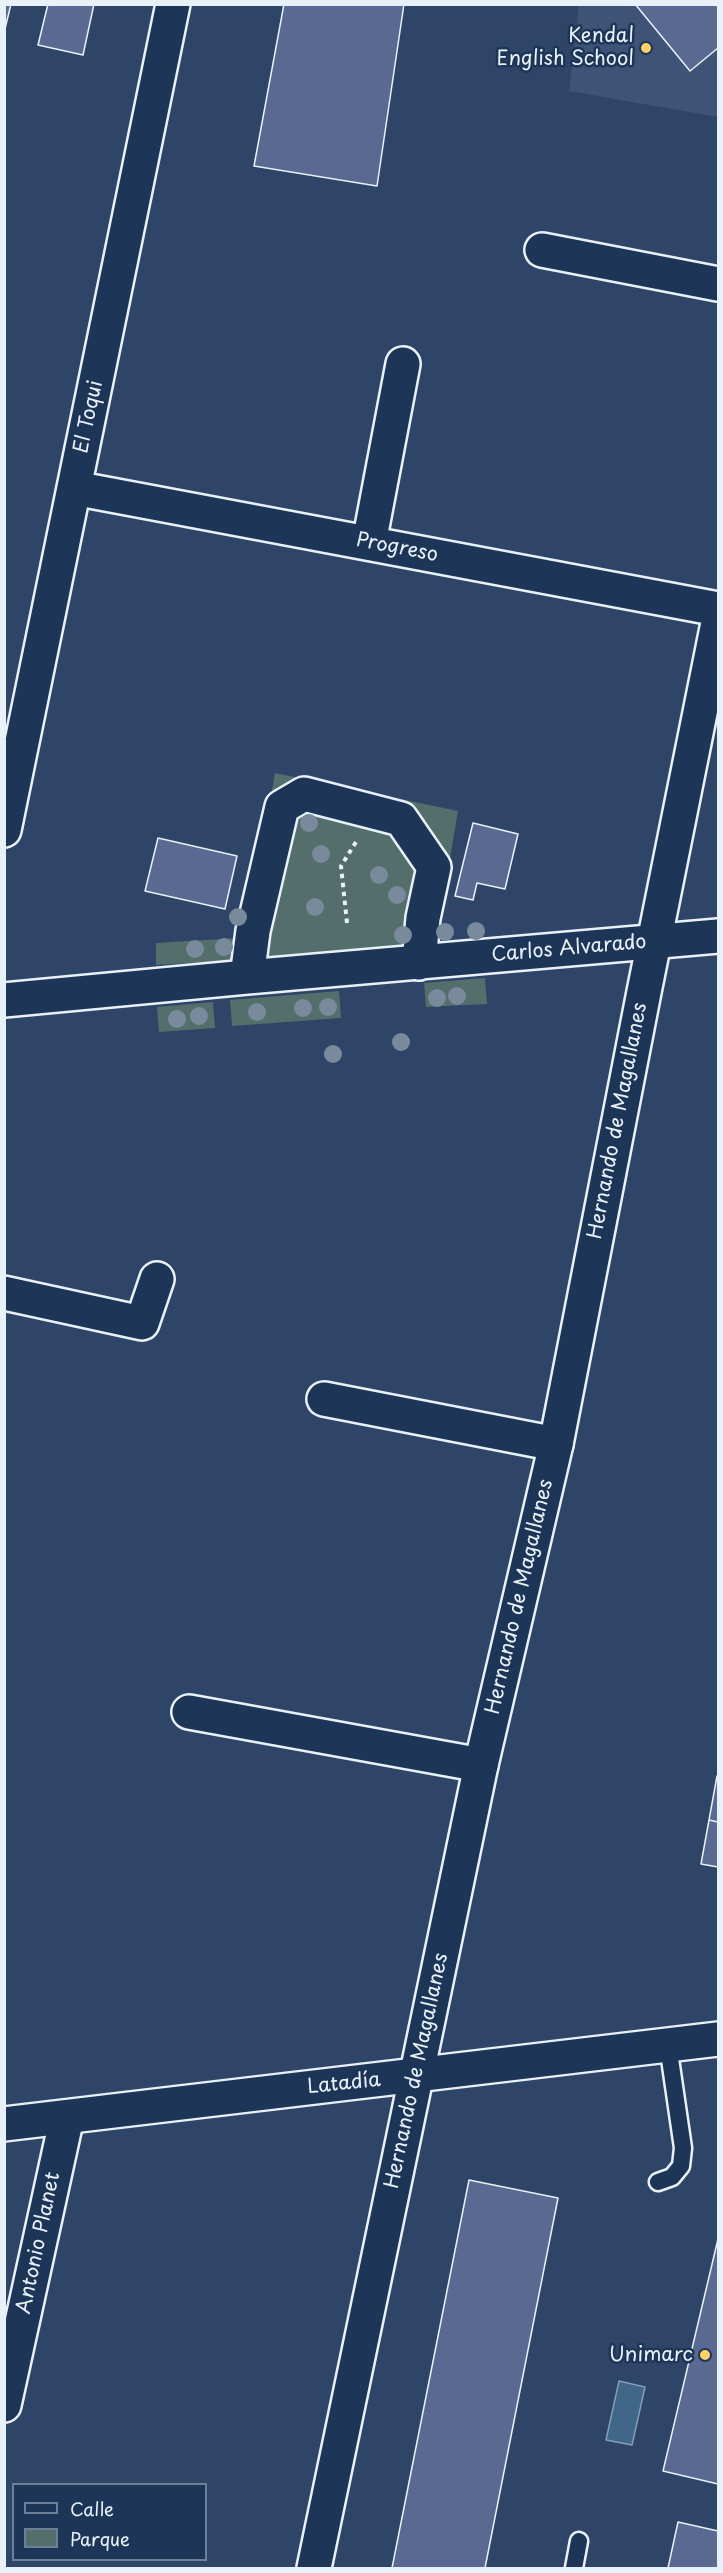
<!DOCTYPE html>
<meta charset="utf-8">
<style>
body{margin:0}
#map{position:relative;width:723px;height:2573px;overflow:hidden;background:#2f4568;font-family:"Playpen Sans",sans-serif}
canvas{display:block}
.frame{position:absolute;inset:0;border:6px solid #e8f1f8;pointer-events:none}
.legend{position:absolute;left:12px;top:2483px;width:195px;height:78px;box-sizing:border-box;background:#1d3557;border:2px solid #6e8097;margin:0;padding:8px 10px;list-style:none;font-size:18px;color:#e8f1f8}
.legend li{display:flex;align-items:center;gap:12px;height:30px}
.legend b{width:30px;border:2px solid #6e8097}
</style>
<div id="map">
<canvas width="723" height="2573"></canvas>
<div class="frame"></div>
<ul class="legend">
<li><b style="height:8px;background:#1d3557"></b>Calle</li>
<li><b style="height:16px;background:#536e6b"></b>Parque</li>
</ul>
</div>
<script>
const ctx = document.querySelector('canvas').getContext('2d');
ctx.lineJoin = 'round';
function paint(path, color) { ctx.fillStyle = color; ctx.fill(path, 'evenodd'); }
const shape = rows => new Path2D(rows.map(r => 'M' + r).join(''));
function stroke(path, color, width, dash) { ctx.strokeStyle = color; ctx.lineWidth = width; ctx.lineCap = dash ? 'butt' : 'round'; ctx.setLineDash(dash || []); ctx.stroke(path); }
function write(font, color, halo, rows, align = 'center') {
  ctx.font = font + ' "Playpen Sans",sans-serif'; ctx.lineWidth = 5; ctx.setLineDash([]); ctx.textBaseline = 'middle'; ctx.strokeStyle = halo; ctx.fillStyle = color; for (const [text, x, y, turn = 0] of rows) {
    ctx.save(); ctx.translate(x, y); ctx.rotate((+turn || 0) * Math.PI / 180); ctx.textAlign = isNaN(turn) ? turn : align; if (halo) ctx.strokeText(text, 0, 0); ctx.fillText(text, 0, 0); ctx.restore();
  }
}
paint(shape([
 [579,5,718,5,718,117,569,91]
]), '#3f5377');
paint(shape([
 [275,773,458,811,435,947,242,961],
 [238,938,238,960,156,965,156,943],
 [485,978,487,1004,426,1007,424,983],
 [339,991,341,1018,232,1026,230,1000],
 [213,1002,215,1028,159,1032,157,1007]
]), '#536e6b');
const water = shape([
 [619,2381,645,2387,632,2445,606,2440,619,2381]
]);
paint(water, '#406688');
stroke(water, '#839eb5', 1.5);
const building = shape([
 [4,4,11,4,4,33,4,4],
 [48,4,94,4,83,55,38,45,48,4],
 [284,4,404,4,377,186,254,166,284,4],
 [635,4,716,4,718,7,718,48,690,71,635,4],
 [473,823,518,834,505,889,477,883,473,900,455,896,473,823],
 [158,838,237,856,225,909,145,891,158,838],
 [717,1776,718,1776,718,1822,709,1820,717,1776],
 [709,1820,718,1822,718,1867,701,1864,709,1820],
 [469,2180,558,2198,485,2568,392,2568,469,2180],
 [718,2239,718,2484,663,2471,718,2239],
 [678,2522,718,2531,718,2568,668,2568,678,2522]
]);
paint(building, '#596991');
stroke(building, '#e8f1f8', 1.5);
const service = shape([
 [658,2182,672,2177,681,2166,683,2148,668,2045],
 [574,2568,579,2541]
]);
const minor = shape([
 [542,250,718,284],
 [74,488,718,609],
 [369,543,403,364],
 [4,830,173,4],
 [247,977,253,931,282,807,304,794,401,819,434,867,423,918,419,963],
 [4,1000,247,977,718,936],
 [4,1293,142,1323,157,1279],
 [324,1399,556,1444],
 [189,1712,481,1765],
 [4,2405,67,2117]
]);
const tertiary = shape([
 [4,2124,718,2039]
]);
const secondary = shape([
 [314,2568,481,1765,556,1444,644,992,718,623]
]);
stroke(service, '#e8f1f8', 21);
stroke(minor, '#e8f1f8', 38);
stroke(tertiary, '#e8f1f8', 38);
stroke(secondary, '#e8f1f8', 38);
stroke(shape([
 [347,923,341,866,356,842]
]), '#e8f1f8', 4, [4.5, 4.5]);
stroke(service, '#1d3557', 16);
stroke(minor, '#1d3557', 33);
stroke(tertiary, '#1d3557', 33);
stroke(secondary, '#1d3557', 33);
ctx.fillStyle = '#788a9c';
for (const [x, y] of [
 [309,823],
 [321,854],
 [379,875],
 [397,895],
 [315,907],
 [238,917],
 [476,931],
 [445,932],
 [403,935],
 [224,947],
 [195,949],
 [457,996],
 [437,998],
 [328,1007],
 [303,1008],
 [257,1012],
 [199,1016],
 [177,1019],
 [401,1042],
 [333,1054]
]) { ctx.beginPath(); ctx.arc(x, y, 9, 0, 2 * Math.PI); ctx.fill(); }
for (const [x, y, r, color] of [
 [646,48,6,"#ffd166"],
 [705,2355,6,"#ffd166"]
]) { const dot = new Path2D(); dot.arc(x, y, r, 0, 2 * Math.PI); ctx.fillStyle = color; ctx.fill(dot); stroke(dot, '#1d3557', 2); }
write('20px', '#e8f1f8', '#1d3557', [
 ["Kendal",634,36],
 ["English School",634,59],
 ["Unimarc",693,2355]
], 'right');
write('20px', '#e8f1f8', '#1d3557', [
 ["El Toqui",89,417,-78],
 ["Progreso",397,548,11],
 ["Carlos Alvarado",569,949,-5],
 ["Hernando de Magallanes",618,1121,-79],
 ["Hernando de Magallanes",520,1597,-77],
 ["Hernando de Magallanes",417,2071,-78],
 ["Latadía",344,2084,-6],
 ["Antonio Planet",39,2243,-78]
]);
</script>
